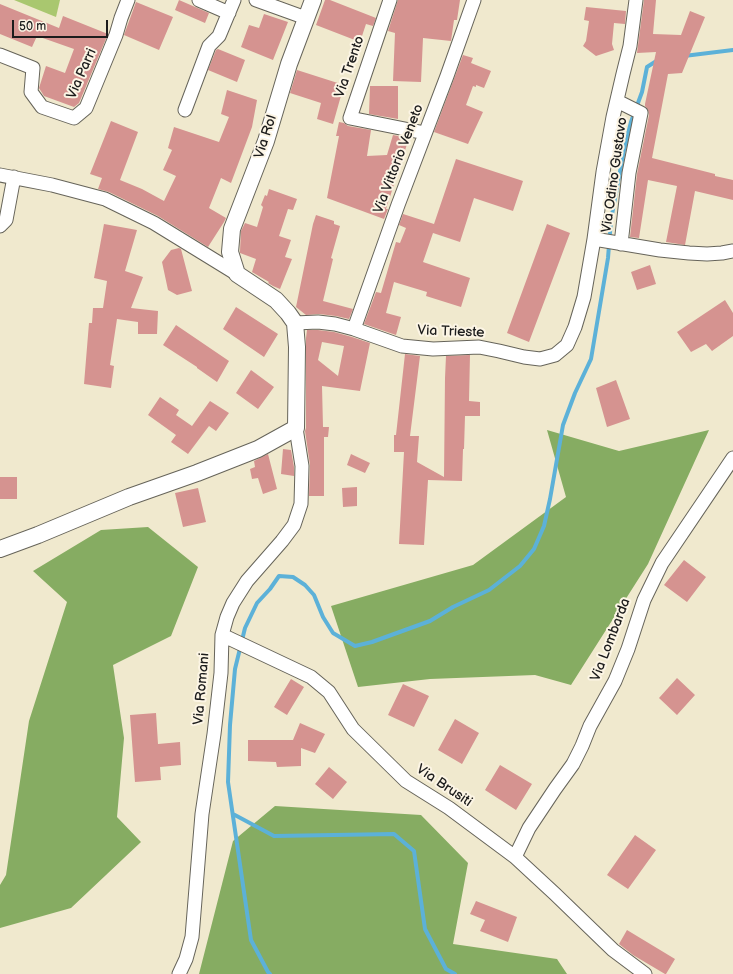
<!DOCTYPE html>
<style>
body{margin:0}
#map{position:relative;width:733px;height:974px;overflow:hidden;background:#f0e9ce;font-family:"Balsamiq Sans",sans-serif}
canvas{display:block}
.scale{position:absolute;left:12px;top:20px;width:96px;height:18px;box-sizing:border-box;border:2px solid #1c1c1c;border-top:0;padding-left:5px;font-size:12px;line-height:14px;white-space:nowrap;color:#1c1c1c;-webkit-text-stroke:3px #fcf5e5;paint-order:stroke}
</style>
<div id="map">
<canvas width="733" height="974"></canvas>
<div class="scale">50 m</div>
</div>
<script>
const ctx = document.querySelector('canvas').getContext('2d');
ctx.lineJoin = 'round';
function paint(path, color) { ctx.fillStyle = color; ctx.fill(path, 'evenodd'); }
const shape = rows => new Path2D(rows.map(r => 'M' + r).join(''));
function stroke(path, color, width, dash) { ctx.strokeStyle = color; ctx.lineWidth = width; ctx.lineCap = dash ? 'butt' : 'round'; ctx.setLineDash(dash || []); ctx.stroke(path); }
function write(font, color, halo, rows, align = 'center') {
  ctx.font = font + ' "Balsamiq Sans",sans-serif'; ctx.lineWidth = 4; ctx.setLineDash([]); ctx.textBaseline = 'middle'; ctx.strokeStyle = halo; ctx.fillStyle = color; for (const [text, x, y, turn = 0] of rows) {
    ctx.save(); ctx.translate(x, y); ctx.rotate((+turn || 0) * Math.PI / 180); ctx.textAlign = isNaN(turn) ? turn : align; if (halo) ctx.strokeText(text, 0, 0); ctx.fillText(text, 0, 0); ctx.restore();
  }
}
paint(shape([
 [14,0,60,0,56,17]
]), '#a9c76f');
paint(shape([
 [547,430,619,451,709,430,648,564,571,685,535,675,430,679,358,687,331,606,473,565,566,497],
 [148,527,198,567,171,636,113,665,124,738,117,817,141,842,71,908,0,928,0,885,6,875,29,721,67,602,33,571,101,530],
 [275,806,421,815,468,863,453,944,557,959,567,974,199,974,233,841]
]), '#86ac62');
stroke(shape([
 [684,56,733,50],
 [233,814,274,836,394,834,414,851,425,929,446,969,455,974],
 [270,974,268,972,251,940,228,782,230,725,235,669,245,628,257,603,270,589,279,576,293,577,305,585,314,595,323,617,333,633,355,646,372,642,430,621,453,607,489,590,520,566,534,549,544,526,550,499,563,425,575,393,591,359,608,258,611,220,624,150,631,122,642,92,647,67,658,60]
]), '#5cb1d8', 4);
paint(shape([
 [179,0,209,13,205,23,175,10],
 [325,0,330,0,376,18,373,26,366,24,360,42,316,25],
 [398,0,460,0,457,20,454,20,451,41,423,38,421,82,393,81,395,33,388,31],
 [644,0,656,0,653,34,681,35,690,11,705,17,682,73,668,74,652,158,715,174,715,176,733,180,733,200,695,191,685,245,666,242,677,186,648,180,639,238,630,237,637,174,649,115,648,110,645,106,645,104,656,52,637,53],
 [136,2,173,17,159,50,124,35],
 [0,4,59,28,63,16,108,34,79,103,74,107,44,96,39,88,46,66,65,73,74,49,37,36,32,47,0,34],
 [586,7,626,11,625,24,614,23,612,44,614,50,596,56,583,46,586,41,589,21,584,20],
 [264,14,288,22,273,60,241,47,249,25,259,28],
 [218,49,245,60,237,82,208,70,216,50],
 [463,55,473,58,471,63,491,71,484,88,476,85,476,87,473,86,466,105,483,112,468,144,434,132],
 [297,70,344,85,333,124,317,119,321,103,290,93],
 [370,86,398,86,398,119,369,114],
 [227,90,257,100,252,127,231,183,221,178,209,208,226,218,224,222,208,247,158,216,109,192,98,189,102,178,90,174,111,121,138,132,120,180,142,189,164,201,176,176,163,170,172,150,168,148,174,127,219,142,229,117,221,114],
 [339,122,344,123,348,126,371,130,367,156,387,155,393,135,409,138,386,209,388,209,384,219,327,198,339,136,336,136],
 [456,159,523,181,513,211,474,198,460,242,433,233,423,262,470,278,461,307,426,296,427,292,394,282,386,313,401,317,396,335,364,324,376,292,381,293,396,242,400,243,406,228,399,225,403,214,434,224],
 [269,189,297,199,293,210,288,209,279,236,291,240,285,257,292,259,280,289,273,286,268,283,269,282,252,272,256,259,240,253,240,251,241,231,245,223,257,227,263,207,261,205,265,195,267,196],
 [316,215,334,221,334,224,340,226,331,258,333,259,323,301,353,309,349,319,336,316,319,314,306,315,296,307,313,224],
 [104,224,137,230,125,271,143,277,131,308,158,311,157,334,138,334,138,322,117,319,110,365,114,366,111,388,84,384,89,323,92,323,93,308,103,308,107,281,94,278],
 [547,224,570,233,529,342,507,333],
 [179,248,181,249,192,291,177,295,168,290,162,262,171,250],
 [650,265,656,284,637,290,631,272],
 [725,300,733,313,733,336,712,351,706,344,691,352,677,332],
 [236,307,278,334,264,357,223,329],
 [176,325,229,361,217,382,197,368,197,367,163,345],
 [307,330,318,330,334,332,352,337,370,343,360,391,322,386,323,427,329,427,328,437,324,437,324,496,309,496,310,465,305,431,306,428,306,338],
 [322,342,344,346,338,376,318,360],
 [405,354,420,356,410,436,419,436,417,462,444,477,445,378,446,356,470,355,469,401,480,402,480,416,465,416,464,449,463,449,462,481,428,480,424,545,399,544,404,452,394,452,394,435,396,435],
 [251,370,274,387,258,409,236,393],
 [616,380,630,419,607,427,596,388],
 [160,397,179,410,176,415,192,426,210,401,229,413,216,431,209,426,188,454,171,442,176,435,148,415],
 [283,449,291,450,294,467,294,476,281,474],
 [268,454,277,489,263,494,258,478,252,479,250,469,255,467,254,461],
 [351,454,370,463,365,473,347,465],
 [0,477,17,477,17,499,0,499],
 [357,487,357,506,343,507,342,488],
 [198,488,206,522,183,527,175,493],
 [684,560,706,577,687,602,664,585],
 [677,678,695,695,677,715,659,698],
 [291,679,304,687,287,715,274,707],
 [403,684,429,696,414,727,388,715],
 [156,713,158,744,180,742,181,765,160,767,161,780,135,782,130,715],
 [455,719,479,733,462,764,438,750],
 [300,723,325,734,315,753,301,748,301,766,277,767,276,762,248,761,248,740,293,740],
 [500,765,532,784,516,810,485,790],
 [329,767,347,782,333,799,315,784],
 [635,835,656,850,628,889,607,875],
 [476,901,517,917,508,942,480,931,485,920,470,914],
 [627,930,675,959,666,974,665,974,633,955,619,944]
]), '#d59390');
const minor = shape([
 [199,0,229,13],
 [256,0,306,18],
 [390,0,350,118,425,133],
 [0,55,33,68,31,92,42,107,74,118,86,108,116,35,121,18,128,0],
 [617,101,641,113,629,173,621,244],
 [185,110,209,46,219,36,234,0],
 [0,175,52,185,105,199,154,223,237,274],
 [0,226,6,220,14,177],
 [594,239,660,250,689,253,707,254,722,253,733,251],
 [295,323,318,322,335,324,354,329,402,346,433,349,479,347,499,351,524,357,540,359,555,355,567,345,575,327,584,297,594,239,603,172,613,117,623,74,630,46,636,0],
 [354,329,398,205,447,76,474,0],
 [222,635,311,677,329,692,353,729,406,781,449,808,515,857,555,894,613,950,645,974],
 [515,857,529,828,555,789,573,764,582,746,590,726,615,681,628,649,644,600,662,563,733,458],
 [179,974,186,959,192,937,202,814,214,734,221,673,222,635,227,617,233,603,247,581,282,541,294,525,301,504,302,466,296,428]
]);
const tertiary = shape([
 [0,549,38,535,129,497,197,473,258,449,296,428,297,347,295,323,288,313,276,300,237,274,230,252,232,229,266,141,289,64,313,0]
]);
stroke(minor, '#66645a', 15);
stroke(tertiary, '#66645a', 18);
stroke(minor, '#fff', 13);
stroke(tertiary, '#fff', 16);
write('14px', '#1c1c1c', '#fcf5e5', [
 ["Via Trento",350,67,-71],
 ["Via Parri",82,74,-66],
 ["Via Rol",266,137,-72],
 ["Via Vittorio Veneto",399,159,-69],
 ["Via Odino Gustavo",615,175,-82],
 ["Via Trieste",451,332,2],
 ["Via Lombarda",611,640,-69],
 ["Via Romani",202,689,-85],
 ["Via Brusiti",444,786,34]
]);
</script>
